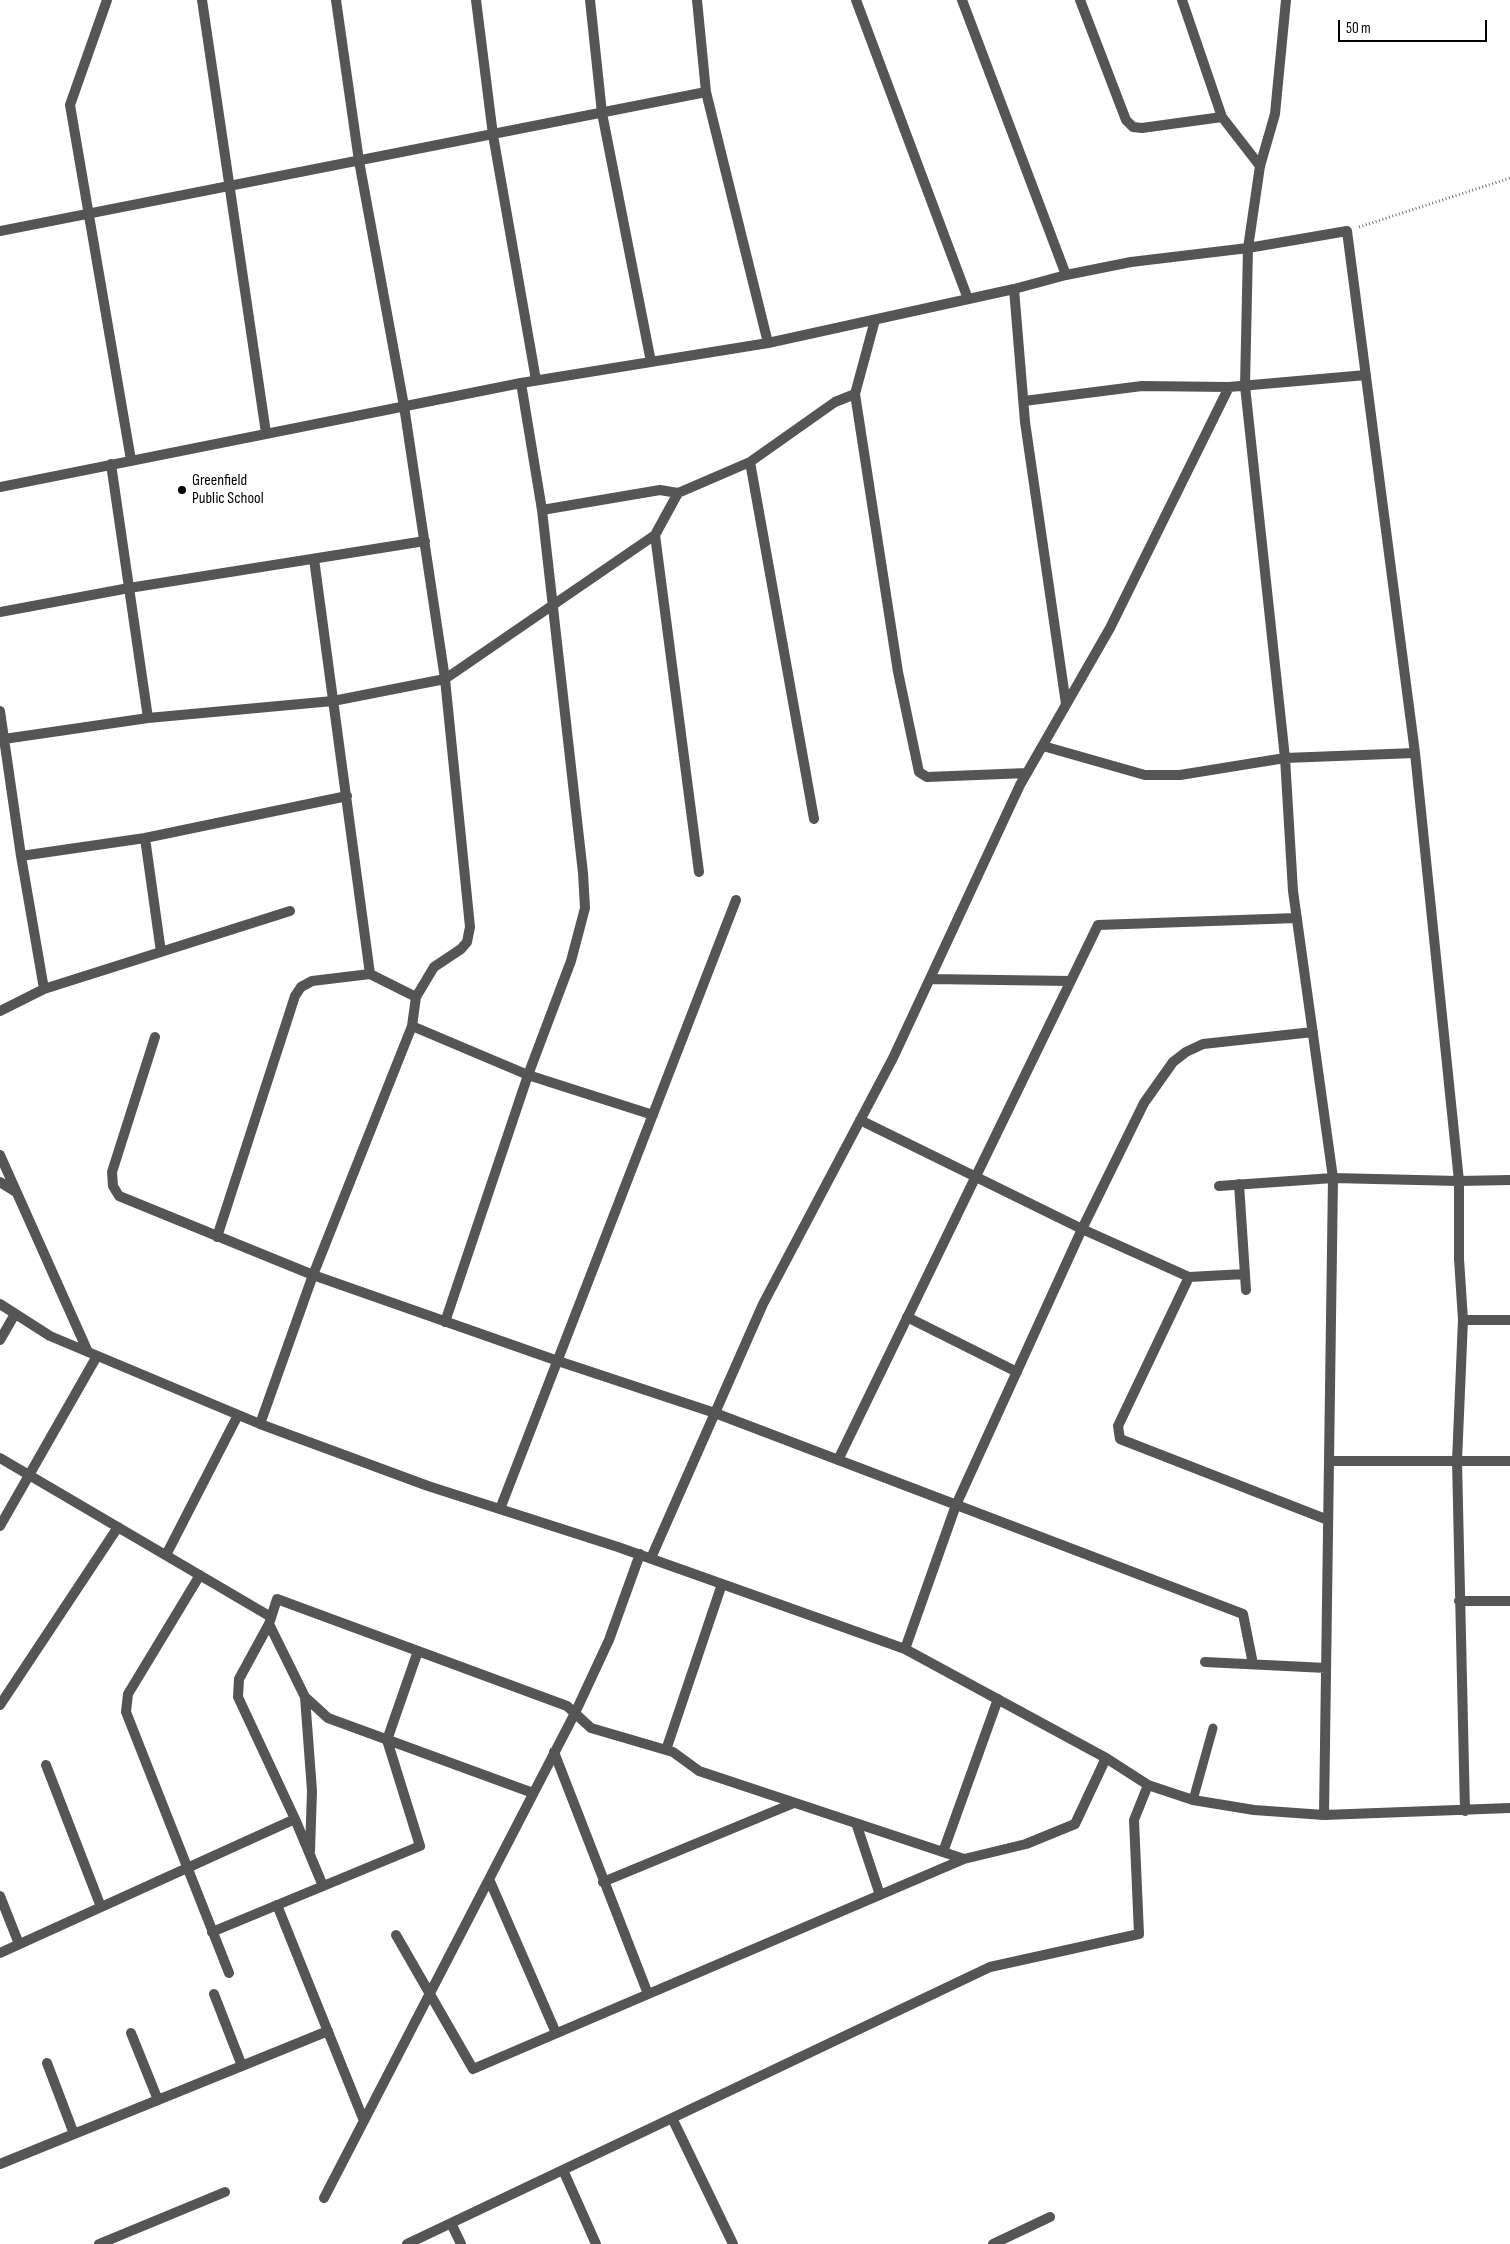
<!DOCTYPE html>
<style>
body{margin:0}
#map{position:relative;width:1510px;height:2244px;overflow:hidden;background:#fff;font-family:"Sofia Sans Condensed",sans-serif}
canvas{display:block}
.scale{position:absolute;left:1338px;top:20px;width:149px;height:22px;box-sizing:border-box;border:2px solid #000;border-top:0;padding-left:6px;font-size:15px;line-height:18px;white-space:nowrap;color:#000;-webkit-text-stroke:4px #fff;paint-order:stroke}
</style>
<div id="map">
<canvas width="1510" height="2244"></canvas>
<div class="scale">50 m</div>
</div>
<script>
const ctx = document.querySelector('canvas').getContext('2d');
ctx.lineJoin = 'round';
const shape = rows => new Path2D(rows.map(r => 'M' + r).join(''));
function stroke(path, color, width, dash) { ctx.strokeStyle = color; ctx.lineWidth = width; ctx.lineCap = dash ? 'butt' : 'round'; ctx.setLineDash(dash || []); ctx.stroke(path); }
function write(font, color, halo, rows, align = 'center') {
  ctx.font = font + ' "Sofia Sans Condensed",sans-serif'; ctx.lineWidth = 4; ctx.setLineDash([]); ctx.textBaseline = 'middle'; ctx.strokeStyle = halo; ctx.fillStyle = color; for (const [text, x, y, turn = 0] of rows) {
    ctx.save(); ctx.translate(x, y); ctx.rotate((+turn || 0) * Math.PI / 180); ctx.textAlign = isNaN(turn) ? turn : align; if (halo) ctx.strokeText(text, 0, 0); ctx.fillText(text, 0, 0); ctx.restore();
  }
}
stroke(shape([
 [1359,227,1510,178]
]), '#777', 3, [1, 2.5]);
stroke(shape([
 [1193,1800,1213,1728]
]), '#555', 9);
stroke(shape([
 [107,0,70,105,131,460],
 [202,0,266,433],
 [476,0,493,135,536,380],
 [590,0,602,113,651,362],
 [697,0,706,92,768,343],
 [856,0,968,299],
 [962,0,1066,275],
 [1080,0,1126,120,1133,127,1142,128,1222,117],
 [1182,0,1222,117,1260,166],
 [1286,0,1275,114,1260,166,1248,248,1245,386,1285,758,1293,891,1333,1178,1324,1815],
 [0,231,706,92],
 [1014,289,1025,422,1066,704],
 [875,320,855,394,898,672,919,772,927,777,1027,773],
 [1024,401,1142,386,1229,387],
 [750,462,814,819],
 [111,464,148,718],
 [0,487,521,383,768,343,1014,289,1066,275,1131,262,1248,248,1347,231,1415,753,1459,1181,1459,1259,1463,1320,1457,1461,1465,1811],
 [542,510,660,490,678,493,750,462,835,402,855,394],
 [655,535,699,872],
 [314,559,370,974],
 [0,612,129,588,425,541],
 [0,711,21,856,44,989,0,1011],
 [4,739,148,718,333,701,445,679,655,535,678,493],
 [1043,746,1145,775,1180,775,1285,758,1415,753],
 [145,838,161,952],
 [21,856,145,838,347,796],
 [930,979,1070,981],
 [44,989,290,911],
 [412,1026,528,1075,653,1115],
 [155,1037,112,1172,113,1186,119,1196,313,1275,558,1361,715,1413,1243,1614,1253,1664],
 [860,1120,1082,1229,1189,1277,1245,1274],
 [0,1155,88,1352],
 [0,1182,16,1192],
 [1239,1184,1246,1290],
 [1219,1186,1333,1178,1459,1181,1510,1180],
 [217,1237,295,996,301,987,312,981,370,974,416,997,434,967,461,949,467,942,470,927,445,679,404,406,359,161,336,0],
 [1189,1277,1118,1426,1120,1439,1328,1520],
 [0,1304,50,1336,260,1424,428,1486,618,1547,905,1649,1106,1758,1148,1785,1193,1800,1254,1810,1324,1815,1510,1808],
 [907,1317,1017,1372],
 [1463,1320,1510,1320],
 [445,1322,528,1075,571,961,585,908,583,873,542,510,521,383],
 [0,1340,15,1314],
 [260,1424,313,1275,412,1026,416,997],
 [0,1458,271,1617],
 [838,1460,1098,925,1297,918],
 [1329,1461,1510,1461],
 [500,1509,736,900],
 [0,1526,97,1356],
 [166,1555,238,1415],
 [651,1558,763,1304,893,1058,1020,785,1110,628,1229,387,1366,375],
 [200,1575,128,1694,126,1712,229,1973],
 [1459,1601,1510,1601],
 [269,1624,239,1679,238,1697,295,1819,323,1886],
 [905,1649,956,1505,1082,1229,1144,1103,1173,1062,1186,1052,1203,1044,1313,1032],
 [1205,1662,1326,1668],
 [305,1697,312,1791,310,1851],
 [0,1705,118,1527],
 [666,1750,722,1584],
 [554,1752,648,1994],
 [46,1765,101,1907],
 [533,1793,328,1718,305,1697,269,1624,277,1599,567,1706,591,1728,673,1752,699,1771,964,1859,1026,1844,1075,1824,1106,1758],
 [856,1823,880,1895],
 [943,1852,998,1699],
 [489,1879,556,2033],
 [603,1882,794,1803],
 [0,1896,19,1944],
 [277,1905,364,2121],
 [212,1932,420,1846,387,1740,418,1651],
 [396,1935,473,2069,964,1859],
 [0,1953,295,1819],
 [214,1994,242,2066],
 [131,2033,158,2100],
 [47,2063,74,2134],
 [672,2118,733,2244],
 [0,2164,328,2031],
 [563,2170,596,2244],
 [324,2198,575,1713,609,1640,640,1554],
 [451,2223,461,2244],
 [99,2244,225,2192],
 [407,2244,990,1967,1139,1934,1134,1820,1148,1785],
 [993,2244,1050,2217]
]), '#555', 10);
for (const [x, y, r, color] of [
 [182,490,5,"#000"]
]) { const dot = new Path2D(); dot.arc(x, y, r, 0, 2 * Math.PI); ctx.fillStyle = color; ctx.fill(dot); stroke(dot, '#fff', 2); }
write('16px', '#000', '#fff', [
 ["Greenfield",192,481],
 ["Public School",192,499]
], 'left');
</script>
